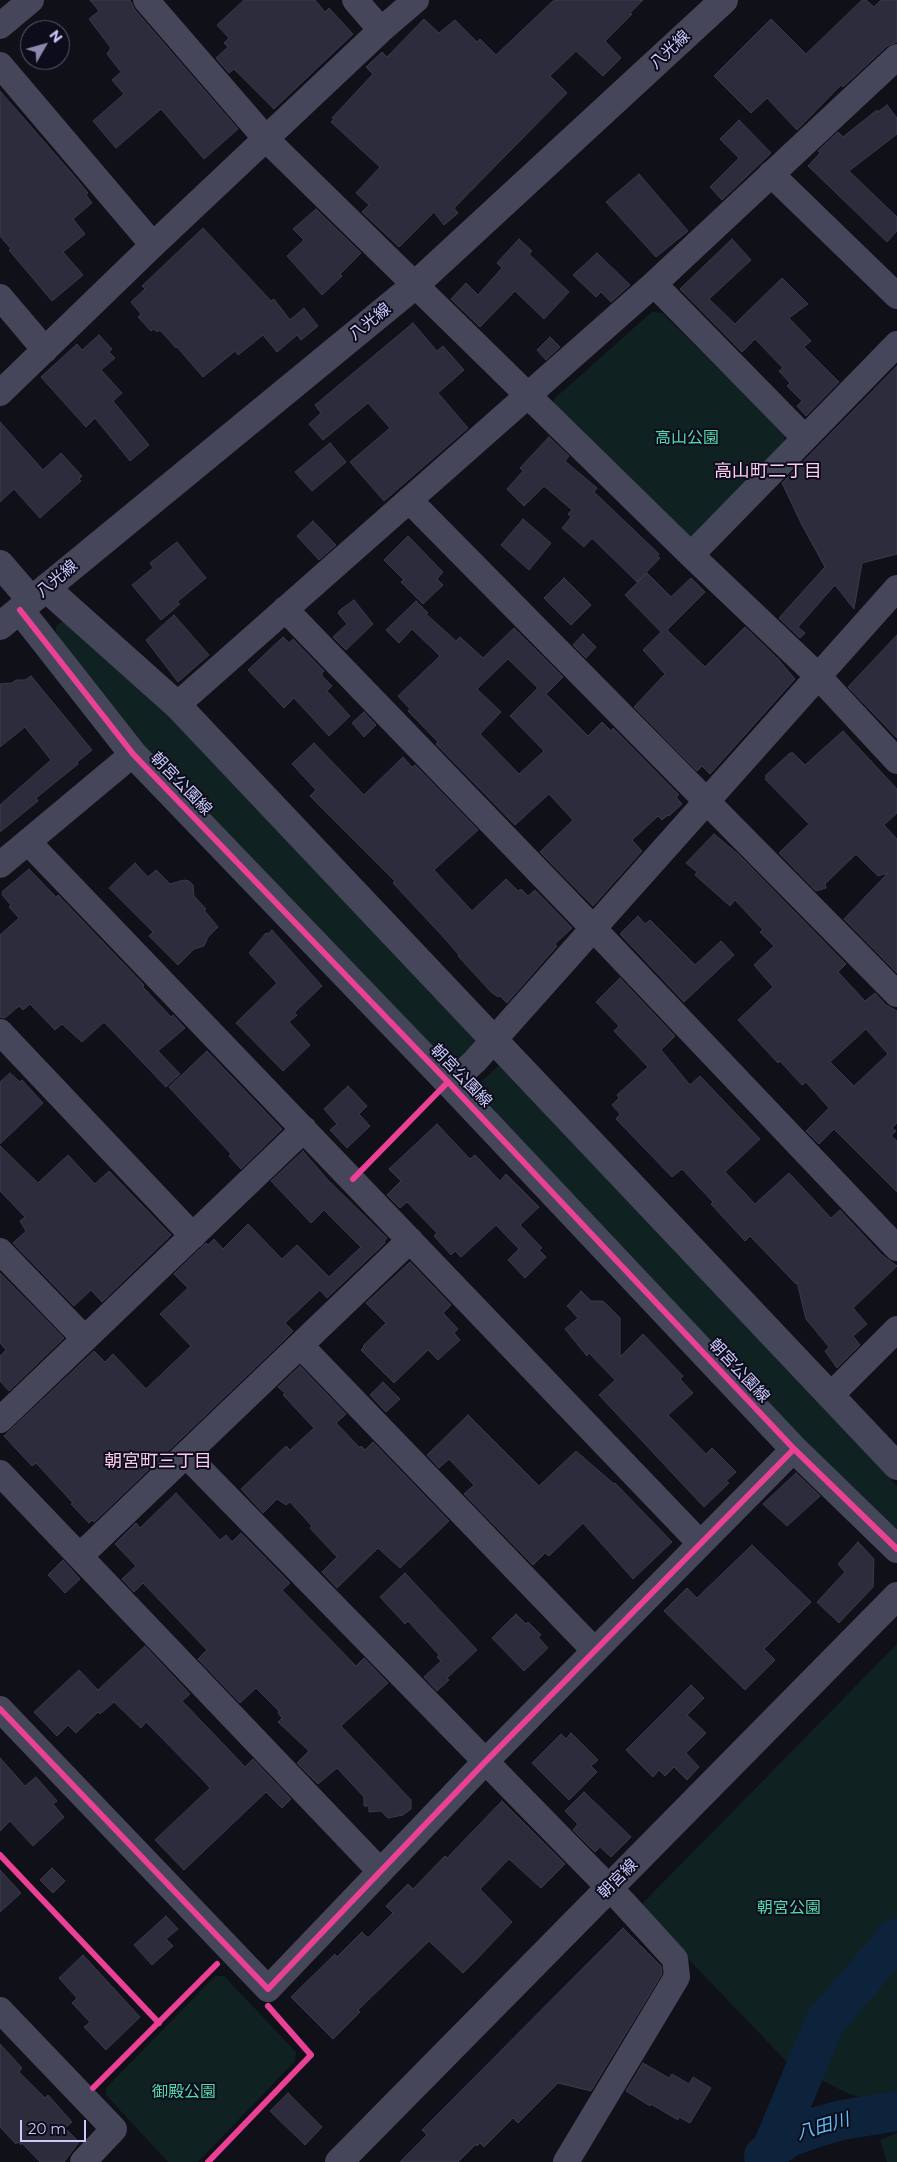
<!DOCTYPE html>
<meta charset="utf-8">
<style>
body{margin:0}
#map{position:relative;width:897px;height:2162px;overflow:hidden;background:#101018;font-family:Montserrat,sans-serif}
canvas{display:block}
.north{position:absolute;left:20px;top:20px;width:50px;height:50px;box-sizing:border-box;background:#0d0c1b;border:1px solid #595875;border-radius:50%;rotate:52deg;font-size:14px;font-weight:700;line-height:20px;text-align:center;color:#cac9fd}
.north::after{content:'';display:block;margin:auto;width:18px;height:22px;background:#8988ad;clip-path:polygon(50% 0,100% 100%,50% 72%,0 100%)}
.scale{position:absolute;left:20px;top:2120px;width:66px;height:22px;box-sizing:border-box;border:2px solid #cac9fd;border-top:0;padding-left:6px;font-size:15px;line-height:18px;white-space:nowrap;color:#cac9fd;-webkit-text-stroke:4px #0d0c1b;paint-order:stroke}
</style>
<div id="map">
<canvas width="897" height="2162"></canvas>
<div class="north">N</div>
<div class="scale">20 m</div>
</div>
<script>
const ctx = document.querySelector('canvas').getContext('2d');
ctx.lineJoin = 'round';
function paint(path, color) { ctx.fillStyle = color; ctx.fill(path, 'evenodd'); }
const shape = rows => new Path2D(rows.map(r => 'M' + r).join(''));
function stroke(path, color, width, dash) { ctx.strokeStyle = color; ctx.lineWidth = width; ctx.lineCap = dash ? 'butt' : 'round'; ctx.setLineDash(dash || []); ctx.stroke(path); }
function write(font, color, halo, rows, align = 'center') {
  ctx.font = font + ' Montserrat,"Noto Sans JP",sans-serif'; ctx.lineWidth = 4; ctx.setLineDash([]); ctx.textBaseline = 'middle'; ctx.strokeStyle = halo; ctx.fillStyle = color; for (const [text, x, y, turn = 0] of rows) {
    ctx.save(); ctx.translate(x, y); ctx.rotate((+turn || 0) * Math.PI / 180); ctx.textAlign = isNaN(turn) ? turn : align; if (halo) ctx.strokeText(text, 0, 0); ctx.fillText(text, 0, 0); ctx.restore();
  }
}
paint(shape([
 [652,312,662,313,785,434,784,444,693,536,684,536,554,408,554,399],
 [64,621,170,714,481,1043,457,1073,159,770,59,638,55,629,58,624],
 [501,1066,897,1486,897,1540,472,1090,497,1067],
 [897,1644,897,2097,877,2102,849,2094,789,2064,643,1912,643,1903],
 [215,1976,224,1976,296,2052,295,2061,198,2162,168,2162,106,2095,106,2088],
 [897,2133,897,2162,887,2162,880,2140]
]), '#0f2221');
stroke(shape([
 [771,2151,825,2022,897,1938],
 [764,2156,788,2137,817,2127,842,2120,897,2111]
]), '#0d223b', 40);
const building = shape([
 [90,0,130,0,135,10,238,129,204,159,161,109,116,148,93,121,124,94,112,80,121,72,107,54,111,48,89,19,99,11,90,0],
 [244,0,315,0,325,12,329,8,353,34,274,109,234,69,229,73,216,58,228,47,224,43,229,38,217,25,244,0],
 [554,0,643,0,630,13,632,14,605,41,621,58,603,76,576,51,550,76,567,93,454,208,458,213,444,225,434,212,399,247,362,212,369,205,356,193,380,167,331,122,334,119,332,118,373,74,366,67,382,52,387,57,424,19,439,33,455,20,477,42,480,39,496,55,554,0],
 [862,0,866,0,874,7,881,0,897,0,897,42,887,46,843,87,841,85,797,130,767,98,751,113,714,76,771,19,806,54,862,0],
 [0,91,75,177,88,193,86,195,92,203,73,219,85,234,63,252,83,275,52,301,9,250,11,249,0,236,0,91],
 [887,105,897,118,897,134,849,171,897,217,897,231,887,242,808,166,820,153,818,151,838,132,843,137,877,110,878,112,887,105],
 [739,120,771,153,722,200,710,187,739,158,720,139,739,120],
 [639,174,688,231,656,257,606,202,639,174],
 [316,209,361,253,340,274,342,276,322,295,287,256,304,240,293,229,316,209],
 [203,228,271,301,274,299,290,320,304,308,318,326,301,340,297,335,277,352,263,335,238,355,235,351,203,377,177,347,176,348,160,330,157,332,154,329,151,331,138,317,141,314,131,302,145,289,142,286,203,228],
 [519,239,532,251,529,254,569,292,544,319,515,291,480,327,451,299,466,283,478,295,502,268,497,263,519,239],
 [732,239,751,260,709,299,735,324,782,278,808,304,789,318,811,341,804,347,839,382,806,416,797,406,802,401,787,386,790,383,779,371,783,368,755,339,742,352,680,289,732,239],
 [597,253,630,285,611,302,601,292,596,297,573,275,597,253],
 [413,323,437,351,443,346,464,370,438,393,468,428,384,501,350,462,390,428,368,403,323,440,309,424,321,413,315,405,413,323],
 [99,335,112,349,109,352,115,358,101,370,122,393,113,401,149,445,130,461,95,418,86,427,41,377,77,344,82,350,99,335],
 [550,337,560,347,546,360,537,350,550,337],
 [897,366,897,554,862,563,854,609,835,585,798,627,805,633,800,638,779,618,825,567,802,525,782,483,897,366],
 [0,422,43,470,61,453,82,476,79,479,81,481,40,518,14,489,0,502,0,422],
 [549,437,569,456,565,461,597,488,594,492,659,554,657,556,660,558,637,582,592,538,584,547,562,528,571,517,568,514,572,510,544,486,524,506,507,489,523,471,520,468,549,437],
 [330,443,346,462,312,491,295,472,330,443],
 [523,519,551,543,529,570,501,545,523,519],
 [313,521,336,545,319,560,297,536,313,521],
 [408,536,443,572,437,579,443,585,423,604,401,582,404,580,384,560,408,536],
 [177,542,206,578,177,602,180,604,161,620,132,585,153,568,150,563,177,542],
 [647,573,671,597,691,578,705,592,667,630,705,667,745,627,778,659,795,679,710,774,702,766,697,771,634,707,665,674,643,650,661,632,625,595,647,573],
 [564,578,591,605,571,625,544,598,564,578],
 [354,600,373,624,346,650,333,637,347,624,338,613,340,610,354,600],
 [416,601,428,613,426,614,456,641,460,637,483,658,514,628,563,677,546,694,588,736,602,722,611,731,613,728,679,795,676,797,682,804,669,816,668,815,662,820,658,816,632,840,642,851,593,906,540,852,573,820,549,794,515,825,436,744,438,742,408,711,410,709,398,696,440,656,412,629,399,643,386,630,416,601],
 [508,659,538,688,510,716,544,751,519,774,480,734,501,712,477,689,508,659],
 [174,615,209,655,178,682,146,640,174,615],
 [583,634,596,647,586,658,573,645,583,634],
 [897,635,897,738,848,687,897,635],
 [283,637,289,643,293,639,324,671,322,673,322,676,332,686,327,691,350,716,329,736,294,698,284,708,248,670,283,637],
 [31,676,92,750,77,762,78,764,36,798,38,801,0,832,0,805,51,760,25,727,0,747,0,684,12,683,16,680,25,680,31,676],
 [364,712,376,725,364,737,352,723,364,712],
 [843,731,897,789,897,813,884,825,897,839,897,973,844,919,888,873,878,876,856,854,825,884,826,888,816,891,779,853,809,824,765,779,767,778,765,776,790,753,793,753,805,765,843,731],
 [314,743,364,795,403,757,412,767,415,765,478,830,434,870,472,911,506,879,518,891,521,889,528,896,535,890,572,928,555,944,557,946,507,1003,500,996,498,997,491,992,458,956,459,955,446,940,393,883,395,881,310,796,316,790,292,764,314,743],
 [714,834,738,854,846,964,838,972,865,1001,875,993,886,1005,897,1011,897,1123,892,1128,896,1131,891,1136,897,1141,897,1192,834,1129,819,1144,806,1131,829,1108,806,1082,802,1085,780,1061,778,1063,738,1020,773,987,754,965,774,946,760,932,763,930,735,900,730,906,695,875,697,872,686,863,714,834],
 [866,1029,888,1054,854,1086,830,1062,866,1029],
 [135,863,148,877,156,870,170,884,184,880,189,881,193,885,194,896,206,909,204,910,218,927,208,937,204,946,194,949,178,965,149,936,153,932,109,888,135,863],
 [29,869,56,897,58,895,144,985,143,987,171,1017,173,1015,185,1028,158,1051,180,1074,166,1087,104,1022,82,1042,62,1024,55,1030,30,1004,23,1010,19,1006,5,1018,0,1017,0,935,19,918,9,907,11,905,2,895,3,891,29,869],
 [638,916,645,924,650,920,695,965,721,941,734,955,684,1002,620,934,638,916],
 [272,930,322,986,294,1013,297,1015,289,1022,310,1045,283,1071,236,1023,277,983,249,953,266,933,268,934,272,930],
 [620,978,675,1036,661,1050,690,1085,700,1076,760,1139,725,1172,755,1204,789,1173,831,1218,840,1210,882,1255,897,1266,853,1308,867,1324,853,1336,860,1345,837,1368,825,1351,829,1347,806,1319,797,1282,796,1284,750,1236,745,1241,711,1204,713,1202,682,1169,672,1177,616,1119,620,1114,612,1105,619,1098,617,1095,648,1067,614,1031,619,1026,596,1002,620,978],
 [207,1051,282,1129,241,1169,229,1156,231,1154,169,1087,207,1051],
 [10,1073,20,1082,22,1080,43,1103,0,1144,0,1082,10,1073],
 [348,1086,367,1106,359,1114,370,1126,347,1148,330,1130,337,1124,324,1109,348,1086],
 [437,1124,470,1159,475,1155,500,1181,506,1174,539,1207,520,1225,542,1248,539,1250,546,1257,525,1278,508,1260,519,1249,496,1225,461,1257,455,1251,451,1255,434,1236,437,1233,407,1202,400,1208,387,1195,401,1181,389,1169,437,1124],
 [0,1146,38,1183,68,1155,95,1184,109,1171,171,1235,102,1302,91,1290,74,1306,13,1243,26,1231,20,1221,25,1217,0,1191,0,1146],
 [303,1151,327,1179,387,1238,384,1242,385,1243,327,1298,320,1290,285,1323,293,1331,280,1344,94,1522,92,1520,89,1523,71,1504,73,1503,36,1463,32,1466,4,1436,94,1351,105,1362,113,1354,146,1389,191,1346,160,1314,188,1288,174,1274,206,1243,208,1245,214,1239,223,1249,248,1224,282,1259,297,1245,329,1277,361,1247,324,1210,311,1223,271,1181,303,1151],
 [410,1262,451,1305,443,1313,458,1329,454,1333,460,1340,438,1360,428,1350,394,1383,361,1350,364,1347,363,1346,386,1323,366,1303,410,1262],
 [0,1273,64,1338,9,1391,0,1381,0,1356,6,1350,0,1343,0,1273],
 [581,1291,591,1301,603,1301,620,1318,620,1357,643,1334,683,1376,680,1379,693,1393,668,1415,706,1454,712,1448,736,1472,726,1481,729,1483,704,1507,599,1395,615,1380,589,1353,587,1356,565,1329,578,1318,567,1306,581,1291],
 [300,1366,346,1414,336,1423,360,1448,361,1446,365,1450,373,1442,449,1521,400,1568,378,1548,337,1588,322,1572,337,1557,310,1528,312,1526,290,1502,286,1505,277,1499,263,1513,241,1489,286,1446,290,1450,314,1428,283,1395,285,1393,278,1387,300,1366],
 [383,1382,400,1399,386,1412,370,1395,383,1382],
 [468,1415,539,1486,576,1451,614,1484,615,1483,672,1542,633,1579,583,1523,549,1556,545,1553,533,1565,464,1494,474,1485,449,1459,439,1468,427,1455,468,1415],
 [796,1473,820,1496,787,1526,763,1504,796,1473],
 [176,1493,220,1540,226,1535,232,1542,241,1533,290,1583,282,1590,356,1666,364,1658,388,1683,341,1726,411,1800,411,1809,403,1815,388,1818,381,1811,369,1812,369,1806,364,1806,364,1797,337,1768,318,1784,297,1763,309,1751,278,1722,282,1718,278,1713,279,1711,256,1688,240,1703,198,1659,207,1650,143,1583,134,1592,122,1579,136,1566,115,1544,136,1523,140,1528,176,1493],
 [858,1542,874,1559,873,1587,839,1623,817,1602,845,1572,838,1564,858,1542],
 [752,1545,811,1602,764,1649,775,1660,745,1690,664,1611,687,1588,697,1598,752,1545],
 [63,1560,80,1579,65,1593,48,1575,63,1560],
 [405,1573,477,1650,447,1678,449,1680,437,1691,424,1677,441,1661,437,1657,439,1655,408,1621,405,1624,380,1597,405,1573],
 [516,1614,526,1624,528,1622,541,1635,538,1637,548,1648,524,1671,492,1638,516,1614],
 [145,1646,190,1694,182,1701,231,1752,245,1767,253,1759,291,1799,282,1808,266,1792,184,1870,155,1840,210,1788,202,1779,146,1722,141,1728,114,1702,100,1714,98,1712,76,1733,68,1725,57,1736,34,1712,79,1670,98,1690,145,1646],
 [691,1685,704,1698,687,1715,706,1733,686,1753,699,1767,687,1780,674,1767,665,1776,659,1770,653,1777,626,1750,691,1685],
 [571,1733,598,1760,591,1766,597,1772,569,1800,532,1763,561,1734,566,1739,571,1733],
 [0,1758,25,1786,36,1777,57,1801,53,1804,64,1817,33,1846,10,1821,0,1831,0,1758],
 [584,1792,631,1837,611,1857,600,1847,595,1852,573,1830,578,1824,565,1811,584,1792],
 [502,1801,565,1864,541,1888,509,1859,480,1889,512,1922,476,1960,463,1973,429,1941,358,2010,360,2012,333,2039,291,1997,335,1954,337,1957,362,1932,368,1938,393,1913,386,1906,408,1884,413,1889,445,1856,447,1858,502,1801],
 [52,1868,65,1881,53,1893,40,1880,52,1868],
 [0,1870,21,1893,0,1912,0,1870],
 [166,1916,178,1929,166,1939,173,1946,152,1965,134,1945,166,1916],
 [623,1928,661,1966,662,1974,591,2091,558,2083,518,2123,513,2118,484,2147,480,2143,477,2146,476,2144,458,2162,400,2162,427,2135,422,2130,623,1928],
 [83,1955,140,2017,106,2050,84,2027,90,2022,72,2003,77,1998,59,1978,83,1955],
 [0,2044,22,2068,19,2072,45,2098,48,2095,72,2122,65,2128,79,2142,64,2162,40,2162,22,2143,21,2145,18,2142,16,2144,0,2127,0,2044],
 [643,2063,669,2078,672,2074,689,2084,693,2077,711,2088,690,2123,679,2117,678,2120,651,2104,650,2106,626,2091,643,2063],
 [288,2093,322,2127,305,2145,270,2111,288,2093]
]);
paint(building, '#2d2c3c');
stroke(building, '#3b3a4d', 1);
stroke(shape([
 [146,0,267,140,691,555,818,676,897,761],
 [355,0,381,30],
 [0,26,31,0],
 [0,65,153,245],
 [771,174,897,296],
 [654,284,805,438],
 [0,297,45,350],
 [0,393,153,245,381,30,416,0],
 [409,500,897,994],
 [691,555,897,344],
 [285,609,592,927,897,1248],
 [177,705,654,284,897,57],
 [28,842,700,1543],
 [0,865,133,754],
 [0,1032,193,1236],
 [450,1084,475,1061,897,588],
 [0,1251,85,1339],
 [301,1346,595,1651],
 [831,1395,897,1329],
 [0,1420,304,1129],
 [186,1455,623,1902,675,1959,677,1977,566,2162],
 [0,1473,380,1871],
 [80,1556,410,1240],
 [0,1709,268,1989,485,1762,794,1449],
 [0,2010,114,2129,83,2162]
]), '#454659', 26);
stroke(shape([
 [0,564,31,600],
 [46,588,177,705,897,1466],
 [20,610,133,754,450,1084,794,1449,897,1549],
 [0,626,414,286,724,0],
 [339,2162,897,1596]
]), '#454659', 28);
stroke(shape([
 [20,610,133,754,450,1084,794,1449,897,1549],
 [353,1179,448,1082],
 [0,1709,268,1989,485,1762,794,1449],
 [0,1855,159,2023],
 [93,2088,217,1964],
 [208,2162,311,2055,268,2006]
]), '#ea4096', 6);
write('16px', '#cac9fd', '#0d0c1b', [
 ["八光線",670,50,-43],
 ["八光線",370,322,-39],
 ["八光線",57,579,-40],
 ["朝宮公園線",181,784,46],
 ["朝宮公園線",461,1076,46],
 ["朝宮公園線",739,1371,47],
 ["朝宮線",618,1879,-45]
]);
write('16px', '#59d8ac', '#0d0c1b', [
 ["高山公園",687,438],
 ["朝宮公園",789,1908],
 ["御殿公園",184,2092]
]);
write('18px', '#fdcbef', '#0d0c1b', [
 ["高山町二丁目",768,472],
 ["朝宮町三丁目",158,1462]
]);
write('italic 18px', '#5bbef8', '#0d0c1b', [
 ["八田川",823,2127,-16]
]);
</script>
